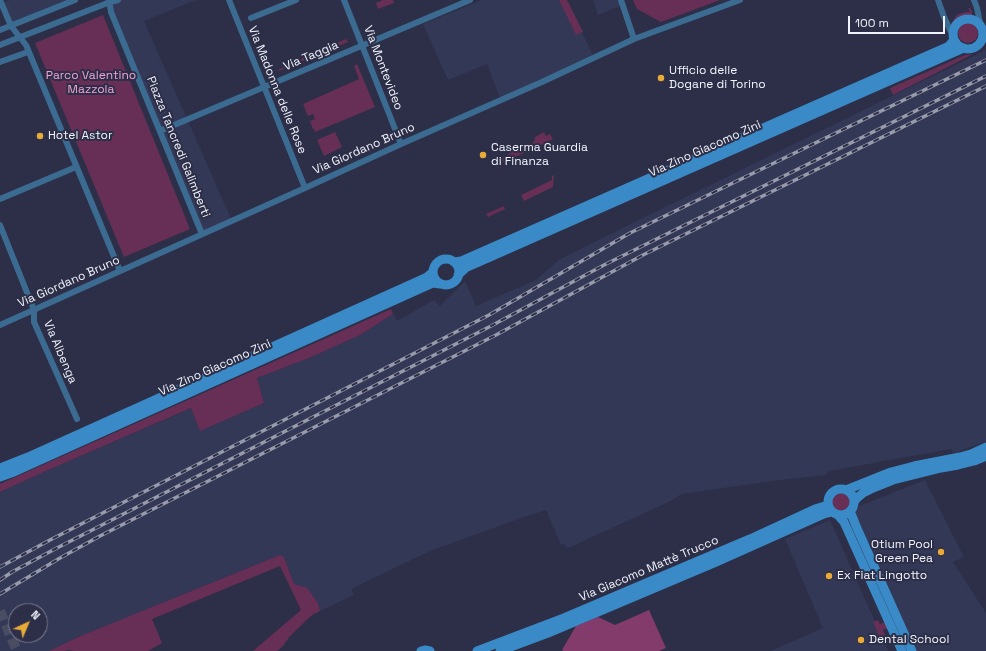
<!DOCTYPE html>
<meta charset="utf-8">
<style>
body{margin:0}
#map{position:relative;width:986px;height:651px;overflow:hidden;background:#2c2f47;font-family:"Space Grotesk",sans-serif}
canvas{display:block}
.north{position:absolute;left:8px;top:603px;width:40px;height:40px;box-sizing:border-box;background:#2c2f47;border:1px solid #7b7e90;border-radius:50%;rotate:44deg;font-size:11px;font-weight:700;line-height:16px;text-align:center;color:#f2f4fd}
.north::after{content:'';display:block;margin:auto;width:14px;height:18px;background:#e9ab38;clip-path:polygon(50% 0,100% 100%,50% 72%,0 100%)}
.scale{position:absolute;left:848px;top:16px;width:97px;height:18px;box-sizing:border-box;border:2px solid #f2f4fd;border-top:0;padding-left:5px;font-size:12px;line-height:14px;white-space:nowrap;color:#f2f4fd;-webkit-text-stroke:3px #2c2f47;paint-order:stroke}
</style>
<div id="map">
<canvas width="986" height="651"></canvas>
<div class="north">N</div>
<div class="scale">100 m</div>
</div>
<script>
const ctx = document.querySelector('canvas').getContext('2d');
ctx.lineJoin = 'round';
function paint(path, color) { ctx.fillStyle = color; ctx.fill(path, 'evenodd'); }
const shape = rows => new Path2D(rows.map(r => 'M' + r).join(''));
function stroke(path, color, width, dash) { ctx.strokeStyle = color; ctx.lineWidth = width; ctx.lineCap = dash ? 'butt' : 'round'; ctx.setLineDash(dash || []); ctx.stroke(path); }
function write(font, color, halo, rows, align = 'center') {
  ctx.font = font + ' "Space Grotesk",sans-serif'; ctx.lineWidth = 4; ctx.setLineDash([]); ctx.textBaseline = 'middle'; ctx.strokeStyle = halo; ctx.fillStyle = color; for (const [text, x, y, turn = 0] of rows) {
    ctx.save(); ctx.translate(x, y); ctx.rotate((+turn || 0) * Math.PI / 180); ctx.textAlign = isNaN(turn) ? turn : align; if (halo) ctx.strokeText(text, 0, 0); ctx.fillText(text, 0, 0); ctx.restore();
  }
}
paint(shape([
 [11,0,75,0,11,26,1,3],
 [109,0,196,0,144,21,232,221,202,234],
 [482,0,566,0,594,57,500,98,487,64,448,80,423,24],
 [593,0,621,0,623,5,598,15],
 [986,50,986,441,955,453,951,449,829,471,826,475,779,480,681,494,671,501,568,548,564,544,561,545,546,510,521,518,430,551,351,589,354,595,320,611,318,603,307,589,294,584,284,557,280,555,78,637,49,651,0,651,0,492,46,471,192,408,200,431,264,403,257,378,309,358,360,335,393,314,397,321,434,300,440,306,465,281,476,306,536,280,559,260,647,216],
 [16,611,40,611,40,635,16,635],
 [925,480,964,557,953,562,986,613,986,651,914,651,852,509],
 [830,520,888,651,771,651,823,628,785,539]
]), '#333856');
paint(shape([
 [383,0,393,0,394,3,378,9,376,3],
 [559,0,567,0,583,32,576,35],
 [633,0,720,0,661,22,637,9],
 [968,8,970,8,972,11,972,15,964,15,959,17,956,19,952,25,951,24,956,16,959,14,966,12,970,12],
 [103,15,190,229,124,257,35,43],
 '958 33a10 10 0 1 1 20 0a10 10 0 1 1-20 0Z',
 [346,39,348,42,279,71,278,70,302,59,302,58],
 [973,54,893,95,890,88,965,55],
 [357,64,375,107,315,132,314,129,313,129,310,121,315,119,313,114,308,116,303,104,359,79,354,66],
 [335,132,342,147,324,156,317,140],
 [544,132,546,136,550,134,553,139,535,148,532,143,534,142,535,137],
 [527,143,528,146,530,145,532,150,510,159,508,154,511,153,510,151],
 [500,156,501,158,505,156,507,160,500,164,499,169,494,159],
 [554,175,553,187,524,201,521,195,552,180,552,176],
 [504,206,505,209,488,217,486,214],
 [391,309,393,314,360,335,309,358,257,378,264,403,200,431,191,408,46,471,0,492,0,484],
 '832 502a9 9 0 1 1 18 0a9 9 0 1 1-18 0Z',
 [280,555,284,557,294,584,307,588,318,603,320,611,312,615,290,636,283,646,277,651,253,651,301,610,280,566,152,619,162,643,148,651,75,651,68,650,65,651,49,651,78,637],
 [878,620,880,624,885,622,888,628,883,630,885,635,880,638,873,622]
]), '#672f55');
paint(shape([
 [649,610,666,648,659,651,563,651,562,650,576,626,598,617,615,625]
]), '#833b6c');
stroke(shape([
 [0,611,17,651]
]), '#4a4d62', 10, [10, 5]);
stroke(shape([
 [0,0,11,26,26,45,120,271],
 [109,0,111,12,202,234],
 [229,0,305,188],
 [344,0,401,144],
 [621,0,634,39],
 [938,0,944,17,950,30,953,33],
 [974,0,977,8,980,23],
 [251,18,296,0],
 [0,30,75,0],
 [0,45,110,2,118,0],
 [0,62,28,52],
 [160,131,470,0],
 [0,199,76,167],
 [0,225,34,310,34,322,77,419],
 [0,325,305,188,401,144,542,82,634,39,740,0]
]), '#3c6b91', 6);
stroke(shape([
 '953 34a15 15 0 1 1 30 0a15 15 0 1 1-30 0Z',
 '433 272a13 13 0 1 1 26 0a13 13 0 1 1-26 0Z',
 [454,262,461,261,949,46,954,40],
 [458,275,467,267,474,264,964,48],
 [0,468,28,457,427,277,433,272],
 [0,477,14,472,433,283,440,284],
 '828 502a13 13 0 1 1 26 0a13 13 0 1 1-26 0Z',
 [846,490,891,472,914,466,960,457,971,454,986,447],
 [854,502,857,498,863,493,873,488,893,480,941,468,958,465,974,461,986,456],
 [850,511,856,526,912,651],
 [838,515,844,522,902,651],
 [421,651,425,650,430,651],
 [477,651,564,618,750,539,815,509,828,505],
 [500,651,548,633,716,562,824,514,832,512]
]), '#3a8ac7', 9);
const rail = shape([
 [0,567,50,540,489,315,630,233,986,60],
 [0,580,12,572,55,549,491,326,604,265,986,76],
 [0,594,60,558,100,536,496,335,643,255,986,86]
]);
stroke(rail, '#989bab', 3.5);
stroke(rail, '#2c2f47', 2, [6]);
for (const [x, y, r, color] of [
 [661,78,4,"#e9ab38"],
 [40,136,4,"#e9ab38"],
 [483,155,4,"#e9ab38"],
 [941,552,4,"#e9ab38"],
 [829,576,4,"#e9ab38"],
 [861,640,4,"#e9ab38"]
]) { const dot = new Path2D(); dot.arc(x, y, r, 0, 2 * Math.PI); ctx.fillStyle = color; ctx.fill(dot); stroke(dot, '#2c2f47', 1.5); }
write('12px', '#f2f4fd', '#2c2f47', [
 ["Via Taggia",311,56,-23],
 ["Via Montevideo",383,68,69],
 ["Via Madonna delle Rose",277,90,68],
 ["Piazza Tancredi Galimberti",178,147,68],
 ["Via Giordano Bruno",364,149,-24],
 ["Via Zino Giacomo Zini",705,149,-24],
 ["Via Giordano Bruno",69,282,-24],
 ["Via Albenga",60,352,67],
 ["Via Zino Giacomo Zini",215,368,-24],
 ["Via Giacomo Mattè Trucco",649,569,-23]
]);
write('12px', '#f2f4fd', '#2c2f47', [
 ["Ufficio delle",669,71],
 ["Dogane di Torino",669,85],
 ["Hotel Astor",48,136],
 ["Caserma Guardia",491,148],
 ["di Finanza",491,162],
 ["Otium Pool",933,545,"right"],
 ["Green Pea",933,559,"right"],
 ["Ex Fiat Lingotto",837,576],
 ["Dental School",869,640]
], 'left');
write('12px', '#f4a2d6', '#2c2f47', [
 ["Parco Valentino",91,76],
 ["Mazzola",91,90]
]);
</script>
